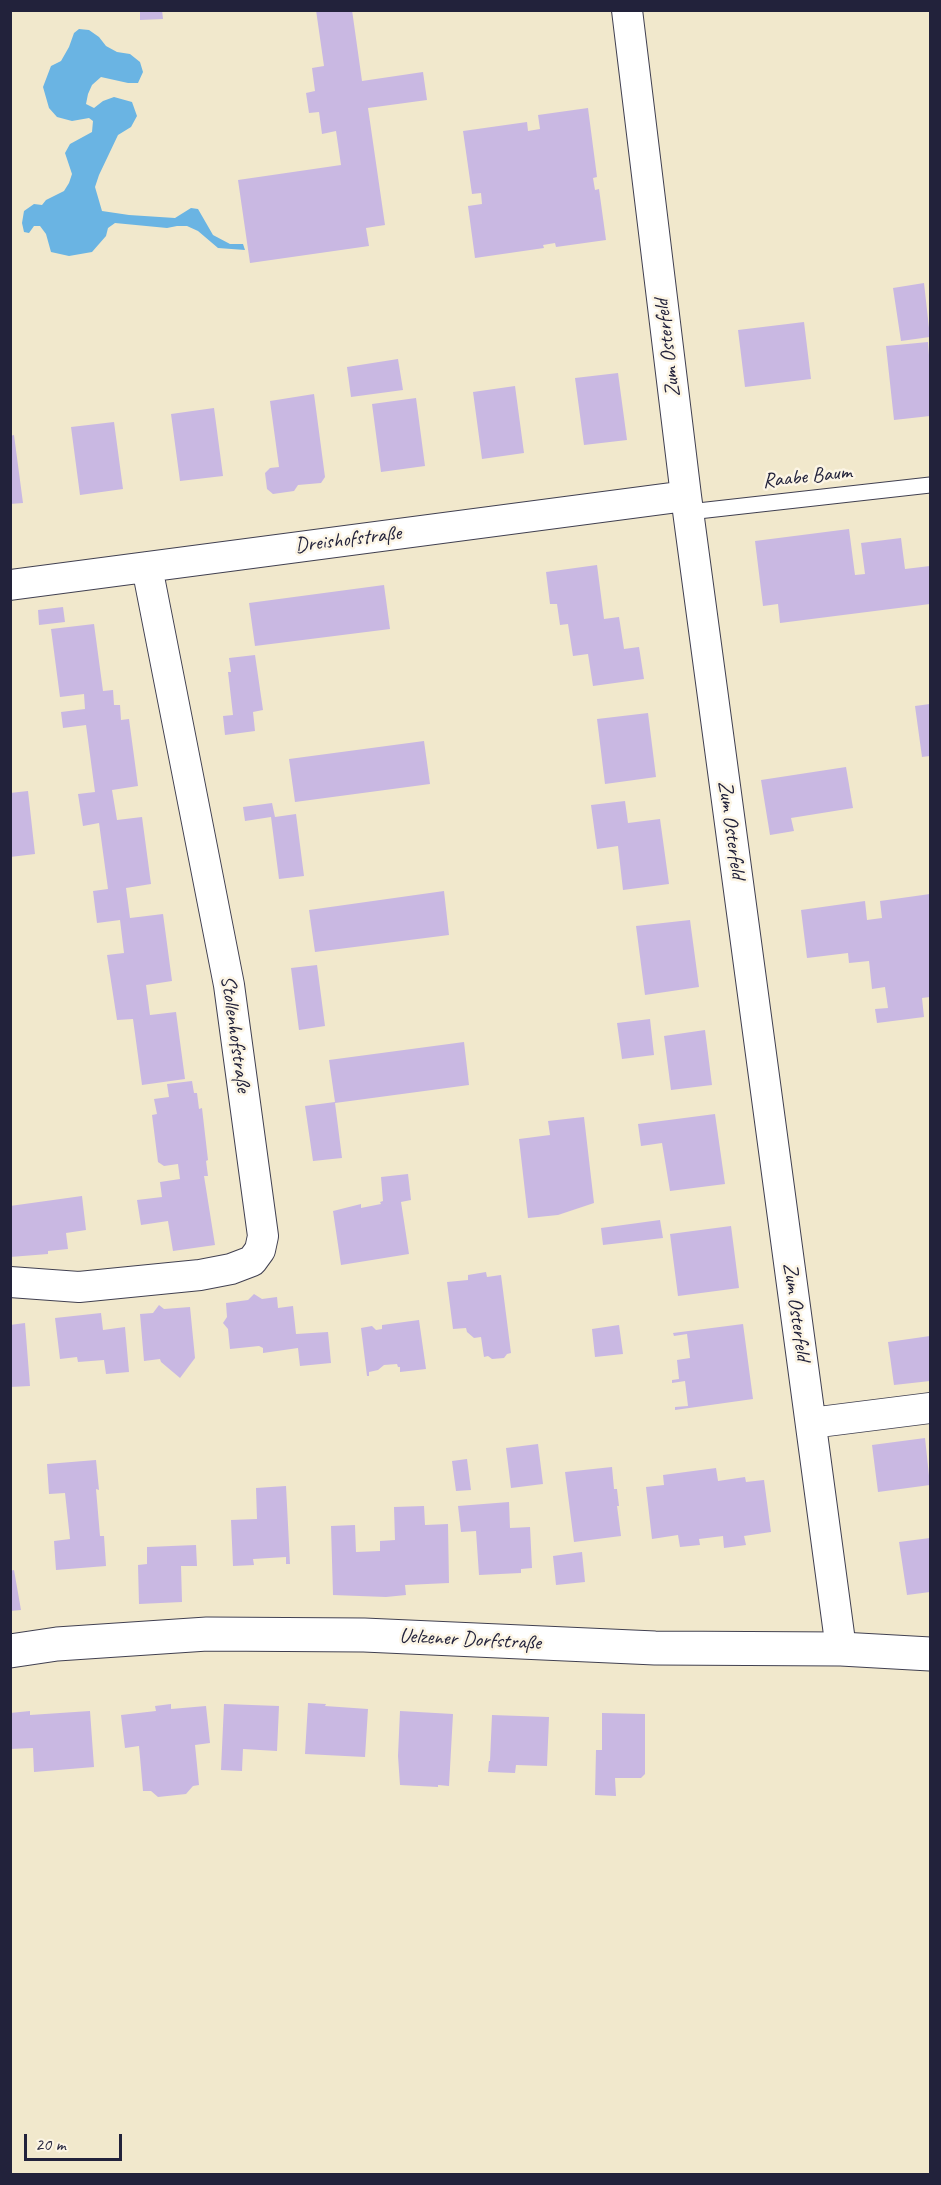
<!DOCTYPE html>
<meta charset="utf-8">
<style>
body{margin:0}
#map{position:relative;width:941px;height:2185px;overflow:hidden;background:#f1e8cc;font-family:Caveat,sans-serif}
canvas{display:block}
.frame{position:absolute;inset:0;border:12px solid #22223b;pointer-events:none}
.scale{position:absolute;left:24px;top:2134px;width:98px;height:27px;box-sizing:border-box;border:3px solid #22223b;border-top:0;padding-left:8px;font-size:18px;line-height:21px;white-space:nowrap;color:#22223b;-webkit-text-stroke:4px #fcf5e5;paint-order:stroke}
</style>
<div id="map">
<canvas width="941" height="2185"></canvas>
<div class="frame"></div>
<div class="scale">20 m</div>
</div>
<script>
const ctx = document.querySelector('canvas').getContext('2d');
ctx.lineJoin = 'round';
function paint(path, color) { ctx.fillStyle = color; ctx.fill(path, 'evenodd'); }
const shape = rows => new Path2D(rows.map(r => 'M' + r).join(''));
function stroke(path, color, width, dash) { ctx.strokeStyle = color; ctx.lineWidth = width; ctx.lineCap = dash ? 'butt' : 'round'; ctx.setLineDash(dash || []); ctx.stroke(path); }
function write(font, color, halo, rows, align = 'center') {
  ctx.font = font + ' Caveat,sans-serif'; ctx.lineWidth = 5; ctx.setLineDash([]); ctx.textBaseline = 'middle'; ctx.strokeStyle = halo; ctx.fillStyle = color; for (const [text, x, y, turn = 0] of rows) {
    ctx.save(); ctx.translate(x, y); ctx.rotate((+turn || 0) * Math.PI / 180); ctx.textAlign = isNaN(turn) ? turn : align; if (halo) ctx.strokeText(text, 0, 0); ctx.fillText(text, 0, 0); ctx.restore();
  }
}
paint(shape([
 [79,29,89,30,99,37,106,46,117,52,130,54,140,62,143,72,138,83,128,83,101,77,92,85,88,94,86,104,94,108,103,101,114,97,132,102,137,116,131,127,118,135,99,175,95,187,102,211,129,215,175,218,191,208,198,209,213,235,230,244,243,244,245,250,218,248,198,231,187,226,177,226,167,228,115,223,108,228,106,236,92,252,69,256,51,252,46,234,40,226,34,226,29,233,24,232,22,223,24,211,34,204,42,205,46,200,64,191,69,183,72,174,65,153,70,144,92,132,93,121,89,118,72,121,57,117,49,108,43,87,51,66,61,61,69,47,74,33]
]), '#6ab4e3');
paint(shape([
 [140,10,162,10,163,19,140,20],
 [316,10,352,10,362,81,423,72,427,100,368,108,385,225,366,228,369,246,250,263,238,180,341,165,336,131,322,134,319,112,309,113,306,93,315,91,312,68,324,66],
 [588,108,597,177,593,178,595,190,599,189,606,240,556,247,555,243,543,245,544,248,475,258,468,206,482,204,481,193,472,194,463,131,527,122,528,131,540,129,538,115],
 [924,283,930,337,901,341,893,288],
 [804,322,811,379,745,387,738,330],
 [928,342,930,368,930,416,894,420,886,346],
 [398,359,403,390,351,397,347,367],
 [618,373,627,440,584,445,575,378],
 [515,386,524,453,482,459,473,392],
 [314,394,325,477,321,483,298,485,294,491,273,494,267,489,265,473,270,468,279,467,270,401],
 [416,398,425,466,381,472,372,404],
 [214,408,223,476,180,481,171,414],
 [114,422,123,489,80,495,71,427],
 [14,435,23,503,10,504,10,436],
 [849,529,855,575,865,574,861,543,901,538,905,569,930,566,930,604,780,623,778,604,763,606,755,541],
 [597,565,604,619,619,617,624,649,639,647,644,679,593,686,588,654,573,656,568,624,560,625,557,604,550,604,546,572],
 [384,585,390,629,255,646,249,603],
 [63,607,65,622,39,625,38,610],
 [94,624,103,691,113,690,114,705,120,705,121,720,129,719,138,786,112,790,117,820,142,817,151,884,126,888,130,918,163,914,172,981,146,985,150,1015,176,1012,185,1079,142,1085,133,1019,117,1020,107,955,124,953,120,920,97,923,93,891,108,889,99,823,83,826,78,794,95,792,86,725,63,728,61,712,85,709,84,694,60,697,51,629],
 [255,655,263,710,253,712,255,731,225,735,223,716,233,715,228,672,231,672,229,658],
 [930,704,930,756,922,757,915,706],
 [648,713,656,777,605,784,597,719],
 [424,741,430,784,295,802,289,759],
 [846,767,853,808,791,818,794,831,770,835,761,780],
 [28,791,35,854,10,857,10,793],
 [625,801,628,823,660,819,669,884,623,890,618,846,597,849,591,805],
 [272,803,275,817,296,814,304,876,279,879,271,817,245,821,243,807],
 [444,891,449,935,315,952,309,910],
 [930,894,930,997,922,998,924,1017,877,1023,875,1009,888,1008,885,987,872,989,869,961,849,963,848,953,807,958,801,910,865,901,867,920,882,918,880,901],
 [690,920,699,987,645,995,636,926],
 [317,965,325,1026,299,1030,291,968],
 [650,1019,654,1055,622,1059,617,1023],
 [705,1030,712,1085,671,1090,664,1036],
 [464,1042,469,1085,335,1103,342,1158,313,1161,305,1106,335,1102,329,1060],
 [192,1081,194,1093,197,1093,199,1109,202,1108,208,1160,206,1161,208,1176,204,1176,215,1245,173,1251,168,1221,141,1225,137,1200,162,1197,160,1182,180,1179,178,1164,164,1166,158,1162,152,1115,157,1114,154,1099,169,1097,167,1084],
 [715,1114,725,1184,670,1191,662,1143,641,1146,638,1124],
 [584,1117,594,1203,558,1215,528,1218,519,1139,550,1135,548,1121],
 [408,1174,411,1200,401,1202,409,1254,341,1265,333,1211,361,1204,361,1208,381,1204,380,1202,383,1201,381,1177],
 [82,1196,86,1230,66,1233,68,1249,48,1251,48,1254,10,1257,10,1206],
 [660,1220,663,1238,603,1245,601,1228],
 [731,1226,739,1288,678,1296,670,1234],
 [486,1272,487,1277,501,1275,511,1353,507,1354,504,1358,492,1359,488,1356,484,1357,481,1337,474,1338,467,1332,466,1328,453,1329,447,1282,468,1280,468,1275],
 [254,1294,262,1299,277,1297,278,1308,293,1306,296,1334,328,1332,331,1363,300,1366,298,1348,263,1353,263,1348,259,1346,230,1349,228,1329,223,1323,227,1317,226,1303,248,1300],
 [159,1305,164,1309,190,1307,195,1358,180,1378,161,1362,160,1359,144,1361,140,1314,153,1313],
 [101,1313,103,1330,125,1327,129,1372,106,1374,104,1360,78,1362,77,1357,60,1359,55,1318],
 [419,1320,426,1369,400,1372,400,1367,398,1367,397,1364,384,1365,378,1370,369,1372,369,1376,367,1376,361,1328,372,1326,376,1330,382,1329,382,1325],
 [25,1323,30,1386,10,1387,10,1325],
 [743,1324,753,1399,675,1410,675,1407,688,1406,685,1381,672,1383,672,1380,679,1379,677,1360,690,1358,687,1334,674,1336,673,1333],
 [619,1325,623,1354,595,1357,592,1329],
 [930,1336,930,1381,894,1385,888,1342],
 [925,1438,930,1485,878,1492,872,1445],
 [538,1444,543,1484,511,1488,506,1448],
 [467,1459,471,1490,456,1491,452,1461],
 [96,1460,99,1490,96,1489,100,1536,104,1536,106,1566,56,1570,54,1541,70,1539,65,1493,49,1494,47,1464],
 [612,1467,614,1489,617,1489,619,1506,617,1506,621,1536,574,1542,565,1472],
 [716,1468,718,1481,745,1477,746,1482,764,1480,771,1532,744,1536,746,1545,724,1548,723,1536,699,1539,700,1545,680,1547,678,1535,652,1539,646,1487,664,1485,663,1475],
 [286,1486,290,1564,286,1564,286,1557,253,1559,254,1565,233,1566,231,1520,257,1519,256,1488],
 [509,1502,510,1528,530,1527,532,1568,521,1569,521,1573,479,1575,476,1531,461,1532,458,1506],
 [424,1506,425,1525,448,1524,449,1583,405,1585,406,1595,386,1597,333,1595,331,1526,355,1525,356,1552,380,1551,380,1541,395,1540,394,1507],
 [930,1538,930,1592,907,1595,899,1542],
 [196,1545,197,1566,181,1566,182,1602,139,1604,138,1565,147,1564,147,1547],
 [582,1552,585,1582,556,1585,553,1556],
 [14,1570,21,1610,10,1611,10,1571],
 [308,1703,326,1704,325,1706,368,1709,365,1757,305,1754],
 [171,1704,171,1709,206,1706,210,1743,195,1745,199,1785,193,1786,186,1794,158,1797,151,1791,143,1791,139,1746,125,1748,121,1715,156,1711,155,1706],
 [224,1704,279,1706,277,1751,243,1749,242,1771,221,1770],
 [30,1711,30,1715,90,1711,94,1767,34,1772,33,1748,10,1749,10,1713],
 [400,1711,453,1714,449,1786,438,1785,438,1787,400,1785,398,1756],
 [602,1713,645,1714,645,1774,641,1778,615,1778,616,1796,595,1795,596,1750,602,1750],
 [492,1715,549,1717,547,1766,516,1765,515,1773,488,1772,489,1761,490,1761]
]), '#c9b8e2');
const service = shape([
 [689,512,930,485]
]);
const minor = shape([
 [627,10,686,496,841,1649],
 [10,585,686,496],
 [10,1282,79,1287,200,1275,231,1269,252,1261,260,1250,263,1236,229,985,147,567],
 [811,1423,930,1408]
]);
const tertiary = shape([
 [10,1651,57,1644,207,1634,364,1635,655,1648,841,1649,930,1654]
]);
stroke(service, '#414051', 17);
stroke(minor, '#414051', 32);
stroke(tertiary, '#414051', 35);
stroke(service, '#fff', 15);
stroke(minor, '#fff', 30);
stroke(tertiary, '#fff', 33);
write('21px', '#22223b', '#fcf5e5', [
 ["Zum Osterfeld",668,348,-97],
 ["Raabe Baum",807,477,-6],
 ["Dreishofstraße",348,540,-7],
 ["Zum Osterfeld",731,830,82],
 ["Stollenhofstraße",235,1034,82],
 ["Zum Osterfeld",796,1312,82],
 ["Uelzener Dorfstraße",470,1640,3]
]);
</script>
